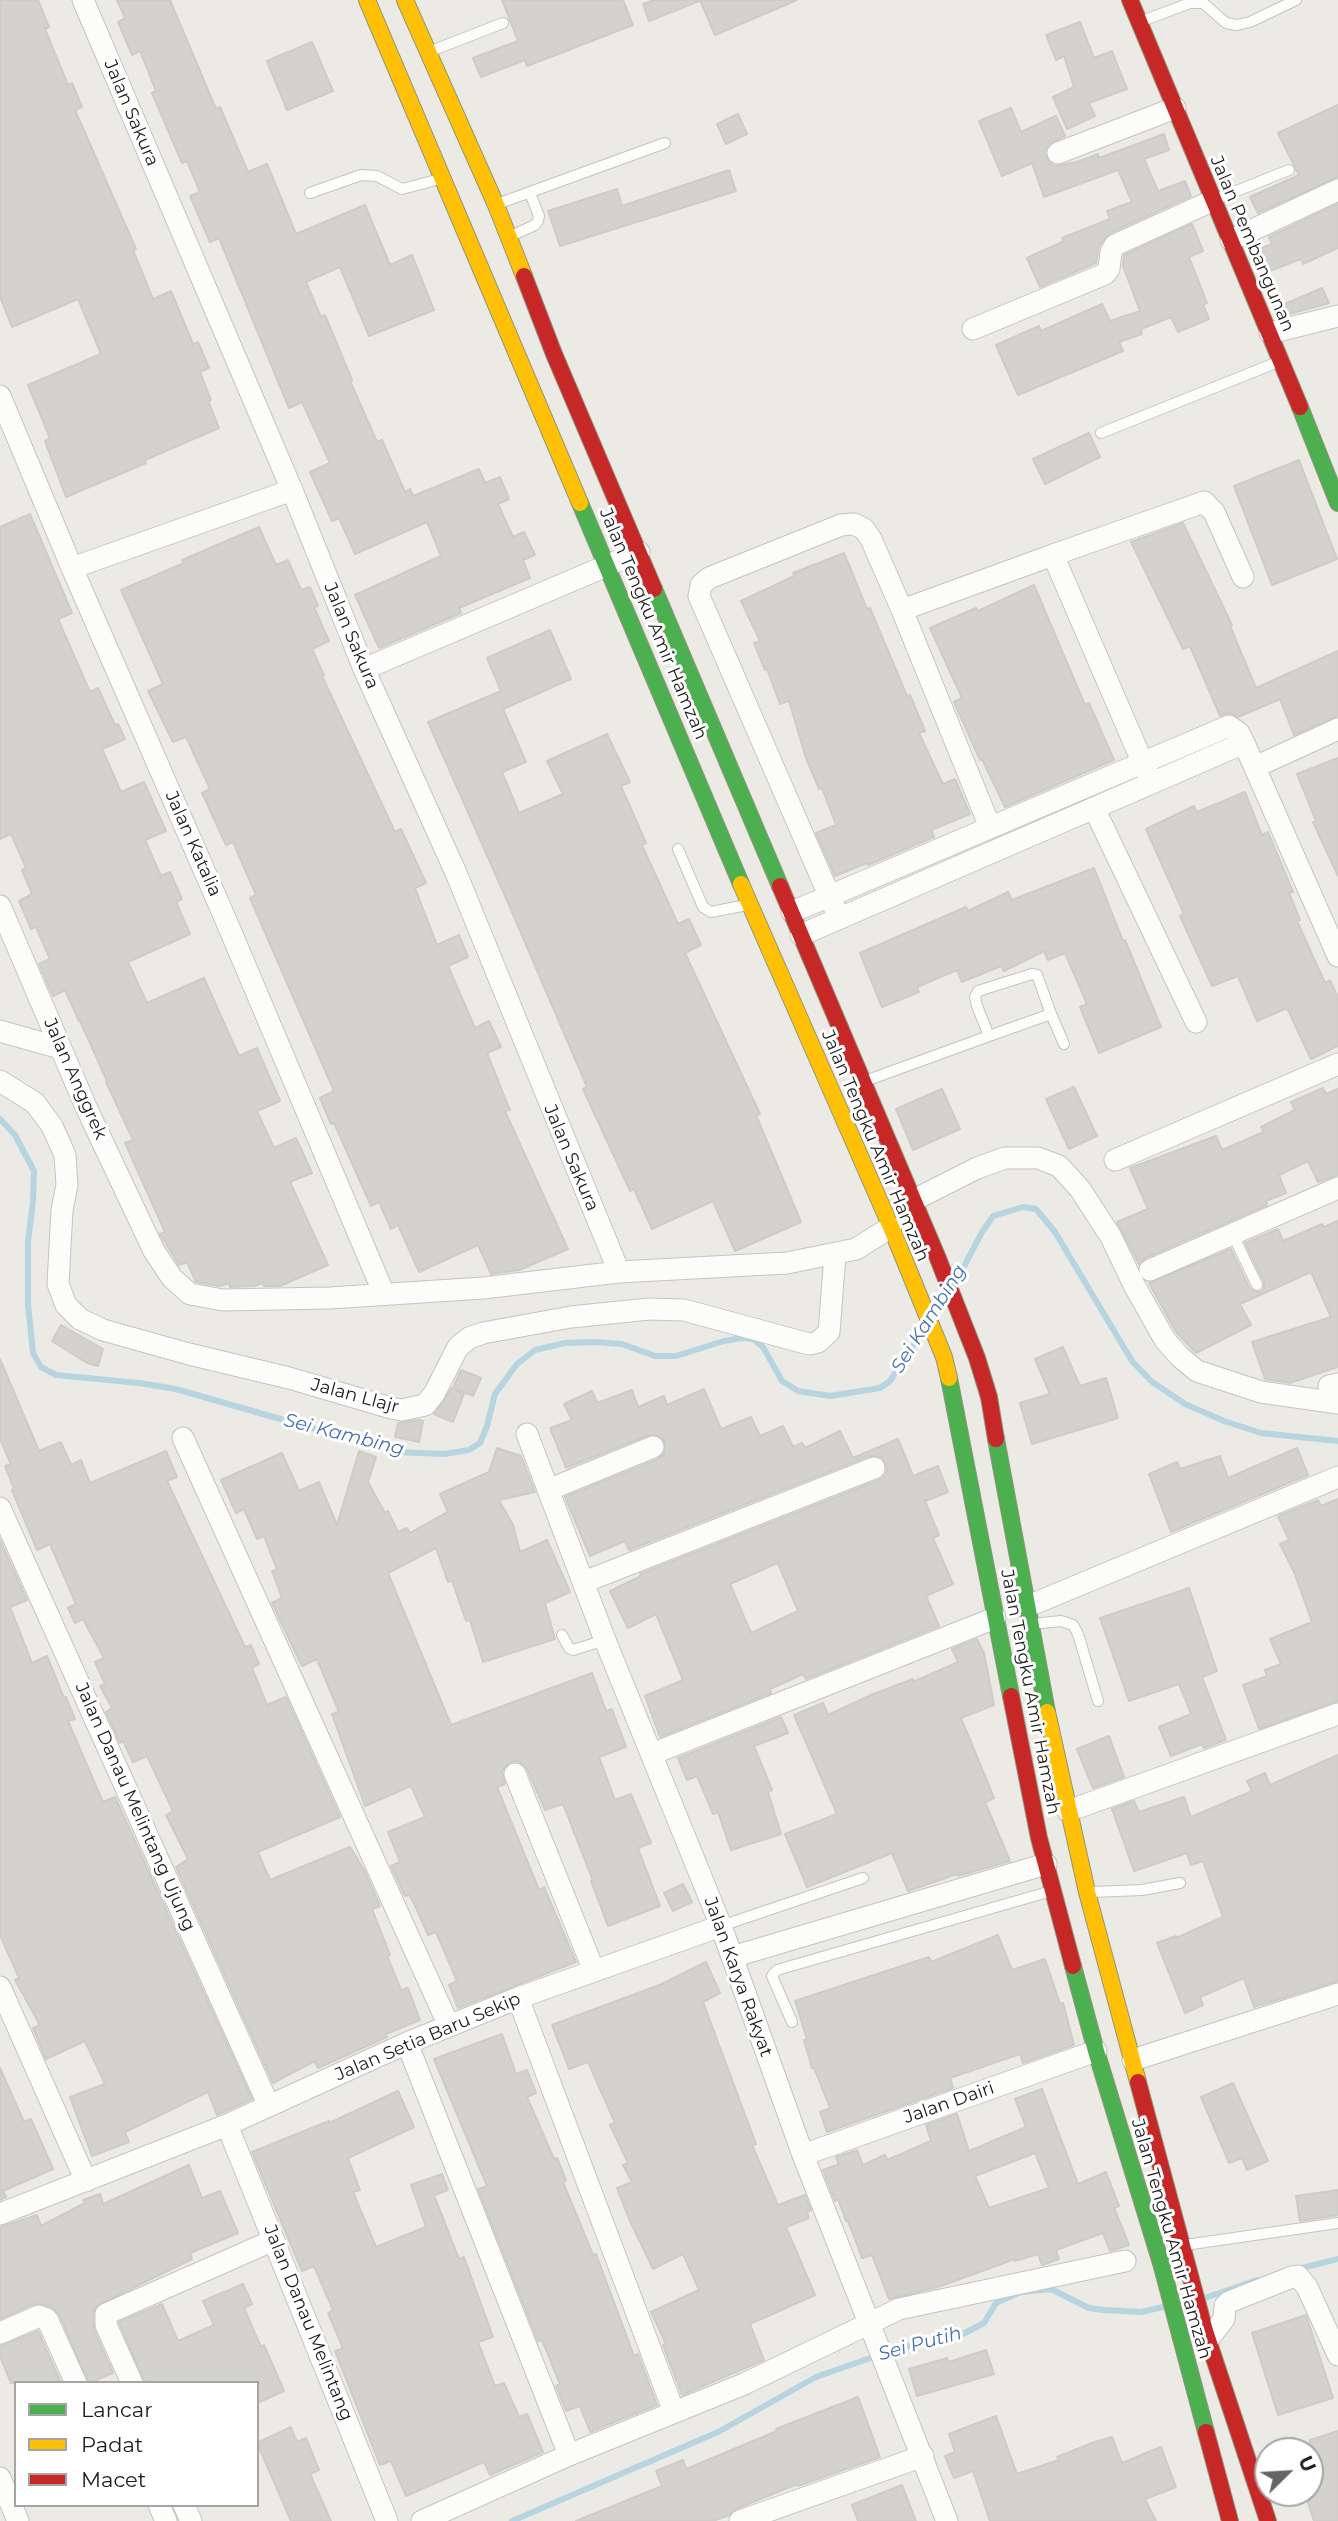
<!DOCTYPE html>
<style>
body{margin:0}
#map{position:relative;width:1338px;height:2521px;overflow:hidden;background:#eceae4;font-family:Montserrat,sans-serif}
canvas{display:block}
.legend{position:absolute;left:14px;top:2381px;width:245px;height:126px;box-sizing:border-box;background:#fff;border:2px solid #a5a5a5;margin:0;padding:9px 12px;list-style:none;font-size:21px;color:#1d1d1d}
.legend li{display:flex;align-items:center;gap:14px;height:35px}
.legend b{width:35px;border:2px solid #a5a5a5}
.north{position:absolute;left:1254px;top:2437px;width:70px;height:70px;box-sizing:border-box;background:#fff;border:2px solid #a5a5a5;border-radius:50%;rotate:66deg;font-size:19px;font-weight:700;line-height:28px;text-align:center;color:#1d1d1d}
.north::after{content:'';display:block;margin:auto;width:24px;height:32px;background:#656563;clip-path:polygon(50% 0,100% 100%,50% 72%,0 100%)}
</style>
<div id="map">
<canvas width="1338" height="2521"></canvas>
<ul class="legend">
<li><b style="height:9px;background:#4caf50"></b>Lancar</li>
<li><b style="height:9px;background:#ffc107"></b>Padat</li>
<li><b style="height:9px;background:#c62828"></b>Macet</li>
</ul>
<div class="north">U</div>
</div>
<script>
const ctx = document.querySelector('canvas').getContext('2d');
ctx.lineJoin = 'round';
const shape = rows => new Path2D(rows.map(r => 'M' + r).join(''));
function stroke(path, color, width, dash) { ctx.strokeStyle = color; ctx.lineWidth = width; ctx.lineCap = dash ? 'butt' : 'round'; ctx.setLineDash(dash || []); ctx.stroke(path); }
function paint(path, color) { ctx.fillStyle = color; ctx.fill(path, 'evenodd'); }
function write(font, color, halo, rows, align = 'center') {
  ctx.font = font + ' Montserrat,sans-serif'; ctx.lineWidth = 6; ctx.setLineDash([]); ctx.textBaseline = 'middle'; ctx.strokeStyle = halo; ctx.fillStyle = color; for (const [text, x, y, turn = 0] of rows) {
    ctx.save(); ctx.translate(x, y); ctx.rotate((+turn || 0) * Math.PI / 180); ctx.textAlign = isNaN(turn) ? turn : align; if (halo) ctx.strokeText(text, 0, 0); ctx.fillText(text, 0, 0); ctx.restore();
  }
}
stroke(shape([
 [0,1119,15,1135,34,1171,33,1201,28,1242,28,1304,33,1353,41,1367,56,1375,139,1383,176,1389,395,1452,444,1454,469,1450,480,1443,487,1426,495,1394,517,1364,535,1350,565,1343,595,1342,622,1344,655,1356,676,1356,724,1341,743,1338,753,1339,763,1347,782,1381,798,1391,830,1396,880,1388,890,1381,921,1334],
 [958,1278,982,1232,993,1216,1023,1207,1036,1209,1055,1232,1132,1361,1151,1381,1185,1404,1224,1421,1261,1433,1338,1441],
 [1298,2269,1338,2259],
 [1205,2298,1257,2280],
 [512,2521,718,2432,816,2377,899,2348,961,2335,984,2323,996,2303,1021,2292,1051,2289,1089,2308,1104,2310,1141,2312,1163,2307]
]), '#b6d5e0', 6);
const building = shape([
 [0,0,38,0,49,27,45,29,68,85,72,83,82,107,75,110,136,249,133,250,153,299,171,291,193,344,198,342,209,368,200,372,211,400,208,401,219,428,145,460,146,463,66,497,45,441,50,438,28,385,101,354,78,299,12,327,0,297,0,0],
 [117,0,170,0,216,109,220,107,248,172,267,164,296,234,365,205,390,265,412,255,434,310,369,336,340,267,306,282,321,317,325,315,352,380,350,381,377,442,382,440,405,492,410,489,413,496,479,469,485,483,500,477,509,499,498,504,513,537,524,532,535,555,523,560,530,578,459,608,461,613,379,648,355,595,441,556,427,522,355,554,339,518,332,521,310,472,330,463,302,402,289,408,219,238,210,242,190,196,200,192,187,161,182,163,152,93,156,91,140,51,132,55,118,22,125,18,117,0],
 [502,0,623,0,633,25,527,66,525,60,481,77,473,58,518,41,502,0],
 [654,0,698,0,699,1,649,21,643,4,654,0],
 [700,0,797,0,715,35,700,0],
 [1080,22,1094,58,1112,51,1127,89,1089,103,1095,116,1067,129,1053,97,1074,87,1064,56,1056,60,1046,35,1080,22],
 [312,42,333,91,287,110,267,61,312,42],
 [1338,105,1338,177,1258,213,1250,197,1299,175,1278,133,1338,105],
 [1011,108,1021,132,1056,116,1065,136,1048,144,1045,152,1049,163,1055,166,1077,162,1098,154,1099,158,1164,134,1169,150,1144,159,1158,191,1185,181,1191,196,1110,233,1099,246,1096,263,1040,287,1027,258,1064,241,1062,238,1110,219,1107,211,1132,202,1118,170,1044,197,1032,163,1002,176,979,121,1011,108],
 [738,114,747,134,726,144,717,124,738,114],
 [729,170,736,191,560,246,548,211,617,189,622,206,729,170],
 [1338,204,1338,248,1303,264,1301,259,1264,273,1254,251,1272,244,1269,237,1338,204],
 [1192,224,1203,251,1189,257,1207,303,1203,305,1209,319,1178,332,1171,317,1141,329,1142,334,1119,342,1123,351,1018,395,996,345,1039,326,1041,331,1102,304,1110,321,1140,311,1123,266,1124,255,1192,224],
 [1322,288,1329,303,1282,316,1278,307,1322,288],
 [1089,433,1100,457,1045,484,1033,459,1089,433],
 [1299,460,1337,559,1272,585,1234,486,1299,460],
 [30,514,72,613,58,619,90,692,98,688,115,725,118,724,125,739,102,749,121,792,144,782,166,831,145,840,161,876,170,872,182,899,176,902,190,934,128,962,147,1003,204,978,239,1056,257,1048,280,1101,257,1111,274,1148,296,1138,312,1173,290,1182,328,1265,280,1286,264,1286,263,1283,254,1286,230,1287,229,1283,220,1286,196,1282,187,1262,179,1265,160,1234,165,1232,125,1143,133,1140,106,1082,107,1081,80,1021,79,1021,65,990,53,996,39,964,50,959,36,927,31,929,19,901,32,894,22,870,26,868,11,834,0,839,0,527,30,514],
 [1183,523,1232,625,1230,626,1256,688,1338,651,1338,716,1294,735,1280,699,1238,717,1230,713,1220,716,1190,646,1183,649,1131,542,1183,523],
 [259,527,276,565,288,560,301,590,310,587,318,606,314,607,329,641,312,649,324,675,322,676,395,832,401,829,426,883,415,888,437,945,459,935,468,957,448,966,475,1028,489,1021,501,1047,487,1053,510,1110,505,1111,568,1249,519,1270,491,1274,478,1245,419,1272,398,1225,391,1229,379,1202,371,1206,334,1123,331,1124,320,1098,334,1091,250,898,256,895,233,842,226,845,202,793,210,789,186,737,173,742,148,691,163,684,121,590,184,563,182,560,259,527],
 [844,553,867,609,870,608,907,696,910,695,925,731,919,733,943,784,955,779,970,814,931,830,934,837,868,865,867,863,835,876,816,833,836,825,822,788,819,789,806,758,789,701,780,704,767,669,765,670,754,643,760,641,741,601,794,576,793,573,844,553],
 [1034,585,1085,705,1089,703,1114,760,1005,807,982,759,980,760,954,702,962,698,930,628,976,608,978,611,1034,585],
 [550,630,571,679,503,709,526,762,502,772,519,813,563,794,547,761,607,734,630,782,621,786,646,843,642,845,678,924,689,919,701,945,685,953,760,1114,756,1115,801,1222,735,1251,713,1201,652,1229,634,1189,630,1191,583,1089,587,1087,509,905,428,722,501,691,487,658,550,630],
 [1338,758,1338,876,1313,822,1316,821,1297,774,1338,758],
 [1245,792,1262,835,1268,832,1293,892,1289,893,1300,920,1297,921,1325,983,1330,980,1338,997,1338,1046,1311,1059,1287,1008,1257,1021,1238,976,1212,986,1180,916,1184,914,1146,829,1194,806,1197,812,1245,792],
 [1094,868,1123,941,1125,940,1161,1027,1099,1053,1080,1007,1087,1004,1065,953,1048,960,1044,951,1004,971,1001,966,962,982,957,970,917,987,919,992,882,1007,860,953,966,907,968,911,1008,892,1012,900,1094,868],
 [1074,1087,1097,1136,1069,1149,1046,1099,1074,1087],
 [1323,1088,1326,1094,1338,1089,1338,1175,1318,1182,1308,1161,1279,1175,1286,1193,1266,1201,1267,1205,1145,1258,1139,1264,1117,1222,1148,1209,1130,1168,1216,1136,1222,1150,1264,1132,1261,1127,1295,1110,1291,1102,1323,1088],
 [942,1089,960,1129,913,1150,896,1109,942,1089],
 [1338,1221,1338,1367,1290,1383,1265,1379,1252,1342,1331,1317,1311,1272,1240,1304,1251,1325,1196,1353,1176,1332,1149,1283,1231,1249,1250,1289,1260,1292,1264,1289,1264,1282,1245,1243,1278,1229,1283,1241,1322,1224,1324,1227,1338,1221],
 [61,1325,103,1349,98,1366,87,1363,52,1341,61,1325],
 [1063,1347,1080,1386,1106,1378,1118,1418,1032,1444,1020,1403,1050,1394,1035,1359,1063,1347],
 [0,1359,39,1451,61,1442,71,1465,81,1460,90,1483,166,1451,177,1477,167,1481,245,1647,251,1645,259,1664,252,1668,267,1705,286,1697,340,1817,258,1852,270,1880,350,1847,364,1870,380,1906,372,1909,390,1955,387,1956,401,1990,408,1988,420,2020,386,2034,387,2037,318,2068,315,2061,273,2083,176,1867,188,1859,166,1815,173,1811,147,1756,133,1762,123,1741,120,1743,106,1712,112,1708,100,1686,105,1684,95,1662,104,1658,83,1619,75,1623,68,1608,76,1604,50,1544,37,1550,12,1490,14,1489,5,1466,11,1464,0,1439,0,1359],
 [461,1370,481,1378,473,1396,453,1388,461,1370],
 [452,1388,464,1394,453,1422,434,1414,452,1388],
 [704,1389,721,1429,751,1417,760,1436,783,1426,793,1447,802,1443,805,1448,840,1431,853,1458,898,1439,913,1476,938,1466,948,1492,925,1501,939,1535,933,1538,953,1584,926,1596,939,1626,806,1679,803,1674,770,1689,771,1693,660,1737,645,1696,683,1680,656,1614,628,1628,610,1591,641,1576,640,1574,879,1480,885,1476,887,1469,882,1457,869,1456,629,1550,625,1541,590,1556,565,1497,658,1459,664,1454,665,1443,660,1436,649,1435,566,1468,550,1428,572,1420,564,1404,592,1391,597,1403,632,1390,638,1407,664,1396,667,1405,704,1389],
 [778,1563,798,1611,751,1633,730,1584,778,1563],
 [419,1420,423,1421,419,1442,395,1437,398,1423,419,1420],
 [497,1448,521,1456,535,1492,499,1500,513,1525,520,1552,547,1540,570,1592,545,1603,555,1639,483,1662,470,1620,466,1621,452,1581,448,1582,436,1548,388,1573,451,1725,592,1673,606,1711,612,1709,626,1747,599,1757,615,1800,631,1794,651,1843,638,1848,660,1906,608,1926,591,1881,593,1881,563,1804,545,1810,527,1769,518,1761,510,1762,502,1771,505,1784,497,1787,539,1890,544,1887,576,1962,458,2008,449,1985,457,1981,436,1932,428,1935,413,1901,409,1895,405,1896,391,1866,400,1862,388,1832,425,1817,411,1786,365,1806,332,1714,339,1712,317,1659,302,1666,272,1603,282,1598,272,1571,277,1570,264,1536,257,1539,244,1509,236,1513,221,1480,282,1453,299,1491,319,1482,337,1525,359,1451,376,1457,368,1482,385,1513,388,1511,398,1532,407,1528,410,1533,448,1512,440,1494,489,1472,497,1448],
 [1297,1448,1308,1475,1171,1532,1149,1474,1177,1462,1180,1469,1220,1456,1228,1478,1297,1448],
 [1338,1499,1338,1701,1259,1729,1243,1685,1267,1676,1265,1670,1281,1664,1270,1639,1312,1622,1294,1572,1280,1544,1289,1540,1278,1516,1318,1500,1321,1506,1338,1499],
 [0,1540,27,1600,10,1607,32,1663,47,1656,64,1698,66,1697,75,1719,68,1721,103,1802,115,1797,252,2099,217,2115,208,2092,125,2132,129,2142,92,2156,70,2097,105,2084,85,2041,46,2059,33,2028,40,2025,15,1980,19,1978,0,1935,0,1540],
 [1189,1588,1217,1671,1202,1677,1226,1740,1204,1748,1202,1744,1171,1756,1159,1727,1191,1714,1179,1684,1129,1701,1100,1618,1189,1588],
 [977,1639,984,1653,994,1705,961,1718,994,1798,985,1802,1010,1861,958,1876,957,1874,908,1891,892,1853,807,1887,785,1834,837,1814,794,1715,823,1703,828,1715,871,1695,913,1679,913,1682,958,1662,952,1649,977,1639],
 [781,1717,788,1733,754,1746,772,1790,768,1792,781,1834,731,1850,718,1812,713,1814,697,1776,687,1780,678,1758,781,1717],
 [1109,1736,1124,1777,1093,1788,1077,1749,1109,1736],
 [1338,1755,1338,1981,1254,2007,1244,1978,1200,1997,1203,2005,1185,2013,1157,1943,1176,1936,1176,1938,1223,1917,1203,1861,1191,1865,1187,1853,1134,1871,1112,1809,1134,1801,1139,1812,1184,1797,1191,1817,1252,1791,1247,1781,1265,1773,1270,1785,1338,1755],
 [683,1884,692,1902,673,1911,664,1893,683,1884],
 [998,1935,1012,1970,1045,1959,1060,2004,1063,2003,1064,2006,1074,2045,1023,2063,1020,2054,950,2078,953,2088,827,2132,820,2112,830,2108,814,2068,812,2068,804,2040,807,2039,795,2001,929,1957,931,1962,998,1935],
 [706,1962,720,1993,703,2002,756,2144,752,2145,778,2205,805,2195,811,2210,807,2212,809,2218,786,2227,815,2295,750,2324,764,2360,682,2395,663,2345,666,2344,651,2312,699,2290,683,2254,653,2269,629,2219,617,2188,632,2182,623,2165,628,2163,610,2125,615,2123,588,2062,569,2069,552,2025,662,1984,706,1962],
 [502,2034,516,2074,527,2070,536,2093,527,2097,554,2159,557,2158,566,2180,563,2182,593,2255,596,2254,634,2356,638,2354,657,2405,590,2432,580,2406,566,2411,556,2386,560,2384,542,2340,538,2341,478,2189,487,2186,434,2059,502,2034],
 [0,2068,24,2122,31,2119,53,2169,3,2191,6,2197,0,2200,0,2068],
 [1233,2083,1268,2161,1247,2170,1242,2158,1229,2163,1201,2097,1233,2083],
 [1042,2089,1078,2184,1106,2172,1119,2206,1114,2208,1129,2245,1110,2251,1103,2233,1056,2250,1059,2259,1042,2265,1038,2254,1015,2261,1015,2259,938,2287,889,2299,872,2255,862,2258,848,2221,846,2221,838,2199,835,2201,823,2170,839,2164,836,2157,857,2150,863,2165,885,2155,887,2160,931,2141,926,2125,957,2114,969,2151,1026,2127,1015,2099,1042,2089],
 [1035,2153,1049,2188,989,2208,975,2176,1035,2153],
 [398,2091,414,2127,348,2158,360,2190,353,2192,376,2247,426,2227,411,2185,442,2174,448,2190,434,2195,459,2259,464,2257,493,2337,478,2342,495,2386,504,2383,519,2417,527,2414,543,2452,490,2475,484,2462,406,2496,391,2461,380,2465,335,2351,343,2348,328,2313,333,2310,314,2266,302,2271,252,2152,329,2121,329,2123,398,2091],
 [189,2165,202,2198,220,2191,238,2233,190,2253,192,2259,96,2306,93,2314,94,2330,113,2373,89,2383,59,2314,52,2307,34,2304,0,2319,0,2227,37,2215,41,2226,85,2203,83,2200,100,2194,103,2204,189,2165],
 [1338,2190,1338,2215,1300,2221,1296,2196,1338,2190],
 [243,2284,252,2304,244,2308,261,2347,264,2345,284,2391,257,2403,257,2383,145,2383,119,2322,162,2304,178,2341,214,2325,203,2301,243,2284],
 [1306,2315,1333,2398,1278,2415,1252,2333,1306,2315],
 [38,2331,61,2383,11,2383,0,2356,0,2346,38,2331],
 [986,2350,994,2374,917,2396,909,2369,947,2358,949,2362,986,2350],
 [858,2397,880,2457,798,2486,797,2484,736,2509,729,2515,713,2521,576,2521,662,2486,656,2471,683,2460,686,2469,777,2431,776,2429,858,2397],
 [996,2416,1017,2474,1059,2460,1057,2457,1092,2443,1112,2437,1122,2463,1161,2447,1176,2487,1145,2499,1156,2521,990,2521,973,2471,954,2478,945,2456,955,2452,949,2434,996,2416],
 [291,2427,297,2442,306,2438,319,2470,310,2474,331,2521,291,2521,257,2443,291,2427],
 [1338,2431,1338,2521,1314,2521,1305,2493,1310,2493,1310,2440,1338,2431],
 [902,2485,916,2521,858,2521,852,2505,902,2485]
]);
paint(building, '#d4d2cd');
stroke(building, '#cfcbc6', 2);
const lane = shape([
 [1142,21,1190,3,1203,3,1226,23,1237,25,1250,22,1296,0],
 [431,51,503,23],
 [310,193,361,175,377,176,402,189,440,179],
 [1214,200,1289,170],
 [500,203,665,143],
 [513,235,535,225,538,221,539,216,530,193],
 [1101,433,1278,362],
 [678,849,703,907,711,912,747,905],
 [1051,1014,1064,1044],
 [868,1080,989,1036,1051,1014,1037,975,1032,974,978,991,975,997,977,1006,989,1036],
 [1232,1233,1257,1285],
 [1032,1624,1061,1621,1073,1625,1078,1634,1098,1701],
 [562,1635,569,1648,573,1650,605,1640],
 [1092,1892,1142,1890,1180,1883],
 [721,1926,863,1878],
 [792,2022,772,1976,777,1970,1048,1892],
 [1185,2245,1338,2223]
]);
const street = shape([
 [83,0,292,490,364,669,456,873,619,1272],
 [1058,153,1175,108],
 [1231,240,1338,190],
 [973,329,1105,274,1109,269,1111,252,1115,245,1212,201],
 [1270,333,1338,316],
 [0,396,72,568,225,918,384,1294],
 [72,568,292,490],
 [902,610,1053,555],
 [364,669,639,552],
 [1255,767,1338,729],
 [1151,782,1053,555,1204,502,1214,512,1243,577],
 [1094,808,1196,1022],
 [0,906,86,1107,154,1251,172,1278,190,1294,223,1300,330,1298,483,1288,619,1272,787,1263,856,1249,891,1227],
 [792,912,1229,726,1239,733,1244,743,1338,956],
 [839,918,699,596,701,585,709,578,841,525,854,524,864,529,871,539,902,610,990,827],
 [801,935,1244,743],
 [0,1031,60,1048],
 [0,1081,35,1103,52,1126,65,1155,67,1185,62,1210,58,1284,66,1305,80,1319,103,1330,189,1354,289,1378,391,1408,402,1410,425,1405,434,1394,458,1347,469,1338,483,1333,571,1317,649,1309,684,1310,809,1344,818,1342,829,1332,835,1255],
 [1115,1160,1338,1064],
 [914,1200,977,1168,1005,1158,1038,1158,1059,1166,1080,1189,1111,1237,1134,1285,1165,1340,1180,1357,1197,1371,1261,1392,1338,1403],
 [1150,1270,1338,1188],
 [1329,1386,1338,1384],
 [527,1434,605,1640,721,1926,803,2155,947,2521],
 [183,1438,449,2026],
 [548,1490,653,1447],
 [0,1508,269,2106],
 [584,1582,874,1468],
 [1026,1607,1338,1477],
 [652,1754,995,1618],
 [515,1774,594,1971],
 [1068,1811,1338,1714],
 [732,1957,1046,1864],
 [0,1987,86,2181],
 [518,1998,674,2412],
 [407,2043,569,2455],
 [1133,2060,1338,1994],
 [227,2125,387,2521],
 [803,2155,1096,2051],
 [0,2214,227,2125,407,2043,518,1998,721,1926],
 [0,2333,39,2316,47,2319,76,2383],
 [1208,2340,1224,2319,1225,2306,1229,2302,1292,2277,1298,2276,1307,2287,1338,2355],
 [132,2383,106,2325,106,2314,274,2240],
 [0,2478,18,2521],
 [159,2505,166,2521],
 [184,2505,191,2521],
 [422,2521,569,2455,744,2384,899,2309,1125,2261],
 [740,2521,923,2456]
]);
const fast = shape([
 [1300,407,1338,503],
 [580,503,741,884],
 [654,589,780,886],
 [949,1378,1011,1696],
 [996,1439,1047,1712],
 [1073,1966,1096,2051,1161,2263,1206,2432]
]);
const slow = shape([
 [367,0,580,503],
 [405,0,496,205,524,276],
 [741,884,891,1227,944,1357,949,1378],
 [1047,1712,1087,1892,1138,2082]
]);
const jam = shape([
 [1130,0,1300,407],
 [524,276,554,354,654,589],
 [780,886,937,1256,977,1358,989,1397,996,1439],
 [1011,1696,1039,1838,1073,1966],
 [1138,2082,1205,2331,1268,2521],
 [1206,2432,1230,2521]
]);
stroke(lane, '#c4c4c1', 12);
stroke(street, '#c4c4c1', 23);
stroke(fast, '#92957c', 18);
stroke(slow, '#92957c', 18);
stroke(jam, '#92957c', 18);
stroke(lane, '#fcfcfb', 10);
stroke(street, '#fcfcfb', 21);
stroke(fast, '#4caf50', 16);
stroke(slow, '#ffc107', 16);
stroke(jam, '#c62828', 16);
write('18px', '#1d1d1d', '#fff', [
 ["Jalan Sakura",131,113,67],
 ["Jalan Pembangunan",1252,244,67],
 ["Jalan Tengku Amir Hamzah",653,624,67],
 ["Jalan Sakura",351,636,67],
 ["Jalan Katalia",193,844,66],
 ["Jalan Anggrek",75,1079,66],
 ["Jalan Tengku Amir Hamzah",875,1146,67],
 ["Jalan Sakura",571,1158,67],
 ["Jalan Llajr",355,1396,15],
 ["Jalan Tengku Amir Hamzah",1030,1692,79],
 ["Jalan Danau Melintang Ujung",135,1807,66],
 ["Jalan Karya Rakyat",738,1977,70],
 ["Jalan Setia Baru Sekip",428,2037,-23],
 ["Jalan Dairi",949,2103,-19],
 ["Jalan Tengku Amir Hamzah",1171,2239,74],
 ["Jalan Danau Melintang",308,2323,68]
]);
write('italic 19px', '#4473b1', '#fff', [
 ["Sei Kambing",929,1319,-58],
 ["Sei Kambing",344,1435,14],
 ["Sei Putih",920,2344,-15]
]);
</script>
